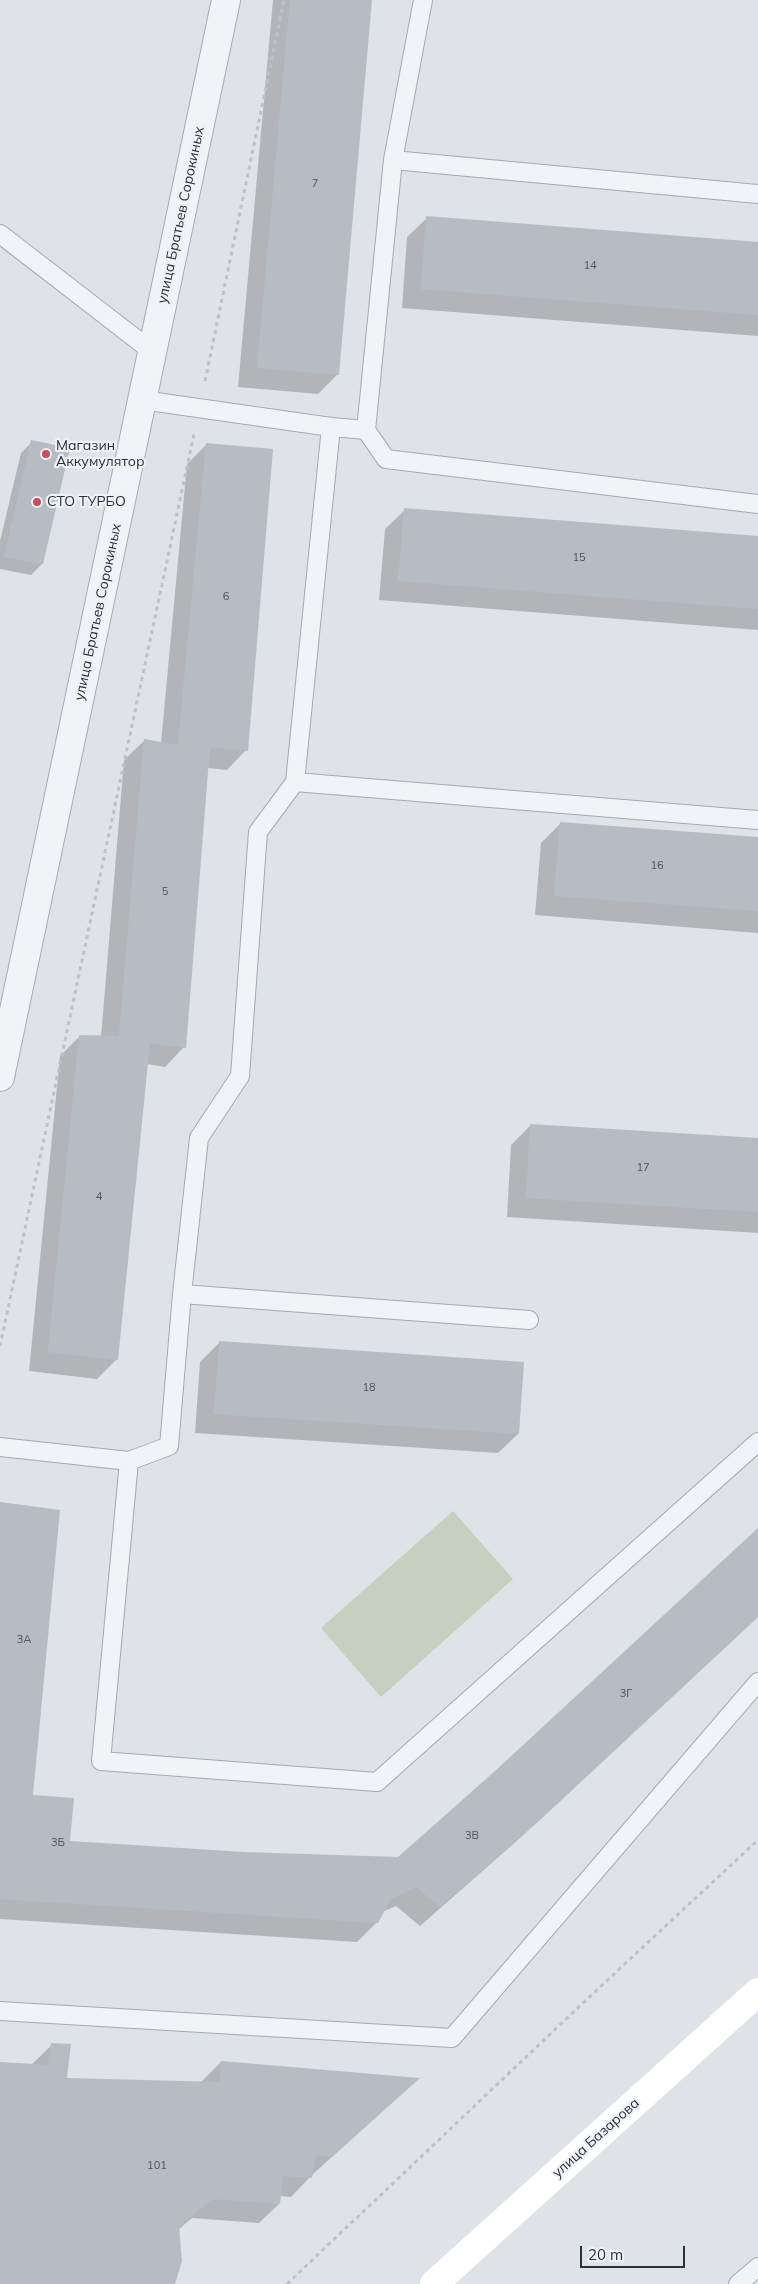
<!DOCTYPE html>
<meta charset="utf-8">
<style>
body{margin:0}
#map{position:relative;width:758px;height:2284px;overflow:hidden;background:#dfe2e7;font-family:Mulish,sans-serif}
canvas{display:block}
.scale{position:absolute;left:580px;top:2246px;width:105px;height:22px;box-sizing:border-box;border:2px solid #2a303d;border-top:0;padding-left:6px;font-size:15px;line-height:18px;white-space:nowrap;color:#2a303d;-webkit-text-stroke:4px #eff1f5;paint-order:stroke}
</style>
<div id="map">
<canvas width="758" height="2284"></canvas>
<div class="scale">20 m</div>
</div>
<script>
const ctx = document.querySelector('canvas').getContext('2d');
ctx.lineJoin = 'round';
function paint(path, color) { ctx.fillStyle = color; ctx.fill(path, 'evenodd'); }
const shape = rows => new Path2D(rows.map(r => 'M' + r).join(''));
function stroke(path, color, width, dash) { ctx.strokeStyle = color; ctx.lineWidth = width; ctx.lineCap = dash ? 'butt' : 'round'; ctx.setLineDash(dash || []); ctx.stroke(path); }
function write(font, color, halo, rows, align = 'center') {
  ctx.font = font + ' Mulish,sans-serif'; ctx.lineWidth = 4.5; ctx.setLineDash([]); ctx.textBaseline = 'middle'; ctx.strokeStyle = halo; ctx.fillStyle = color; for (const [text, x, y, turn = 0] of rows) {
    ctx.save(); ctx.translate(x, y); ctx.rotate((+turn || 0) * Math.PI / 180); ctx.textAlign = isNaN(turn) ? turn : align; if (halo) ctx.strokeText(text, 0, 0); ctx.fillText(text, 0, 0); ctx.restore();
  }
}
paint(shape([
 [453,1511,513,1579,381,1697,321,1628]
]), '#c5d0c1');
paint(shape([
 [273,0,371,0,337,375,318,394,238,387],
 [427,218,758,243,758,336,402,308,407,237],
 [32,442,42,564,31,575,0,569,0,541,21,453],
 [207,444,246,750,227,770,207,768,184,1047,165,1067,147,1064,116,1360,97,1379,29,1371,60,1056,79,1037,101,1037,124,760,144,741,161,743,187,464],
 [405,510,758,537,758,630,379,600,385,529],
 [561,823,758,838,758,933,535,915,541,843],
 [531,1125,758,1139,758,1233,507,1217,511,1145],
 [220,1342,518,1434,498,1453,195,1433,200,1362],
 [0,1503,32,1796,69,1842,244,1853,399,1858,496,1772,758,1530,758,1617,519,1839,420,1926,396,1906,382,1912,377,1922,357,1942,0,1919],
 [52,2045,66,2079,201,2082,221,2062,417,2079,311,2176,291,2197,279,2196,279,2204,259,2223,192,2218,178,2230,174,2284,0,2284,0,2063,32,2064]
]), '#0003');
paint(shape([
 [290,0,372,0,339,375,257,368],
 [426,216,758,242,758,315,421,289],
 [31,440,70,448,43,564,4,557],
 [206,443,273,449,248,751,210,747,186,1048,150,1043,118,1360,48,1352,79,1035,119,1036,144,739,178,745],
 [404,508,758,536,758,609,398,581],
 [560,822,758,837,758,911,554,896],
 [530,1124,758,1138,758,1212,526,1198],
 [219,1341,524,1362,519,1434,214,1414],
 [0,1502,60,1510,33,1795,74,1798,70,1841,244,1852,398,1857,495,1771,758,1528,758,1617,540,1820,440,1907,416,1887,391,1899,378,1923,0,1899],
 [51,2043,71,2044,67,2078,220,2082,221,2061,420,2078,332,2157,316,2155,312,2178,283,2176,280,2204,213,2199,179,2226,182,2261,175,2284,0,2284,0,2062,48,2065]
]), '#b7bbc3');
const service = shape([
 [393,160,758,194],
 [0,234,153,352],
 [142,400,331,427,295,782,758,820],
 [331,427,366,430,386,459,758,504],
 [366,430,393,160,423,0],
 [182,1294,529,1320],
 [0,1447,129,1461,101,1761,377,1782,758,1442],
 [129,1461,169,1446,182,1294,199,1138,240,1076,258,832,295,782],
 [0,2011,452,2038,758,1682],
 [738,2284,758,2267]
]);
const tertiary = shape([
 [0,1077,226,0]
]);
stroke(service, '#a5a9b1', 20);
stroke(tertiary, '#a5a9b1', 30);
stroke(shape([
 [205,381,284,0],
 [0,1346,194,434],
 [287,2284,584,2002,758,1840]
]), '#bec0c6', 3, [4, 4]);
stroke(service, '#f2f3f6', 18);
stroke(tertiary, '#f2f3f6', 28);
stroke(shape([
 [434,2284,758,1992]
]), '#fff', 28);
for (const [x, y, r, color] of [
 [46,454,5,"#c14f5c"],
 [37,502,5,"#c14f5c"]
]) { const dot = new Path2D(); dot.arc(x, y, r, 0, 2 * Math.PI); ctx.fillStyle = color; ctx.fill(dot); stroke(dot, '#eff1f5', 2); }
write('11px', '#4d535e', null, [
 ["7",315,184],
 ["14",590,266],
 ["15",579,558],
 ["6",226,597],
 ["16",657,866],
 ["5",165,892],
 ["17",643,1168],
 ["4",99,1197],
 ["18",369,1388],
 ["3А",24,1640],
 ["3Г",626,1694],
 ["3В",472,1836],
 ["3Б",58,1843],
 ["101",157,2166]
]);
write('14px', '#2a303d', '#eff1f5', [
 ["улица Братьев Сорокиных",181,215,-78],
 ["улица Братьев Сорокиных",98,612,-78],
 ["улица Базарова",596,2138,-42]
]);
write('14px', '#2a303d', '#eff1f5', [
 ["Магазин",56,446],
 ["Аккумулятор",56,462],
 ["СТО ТУРБО",47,502]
], 'left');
</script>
